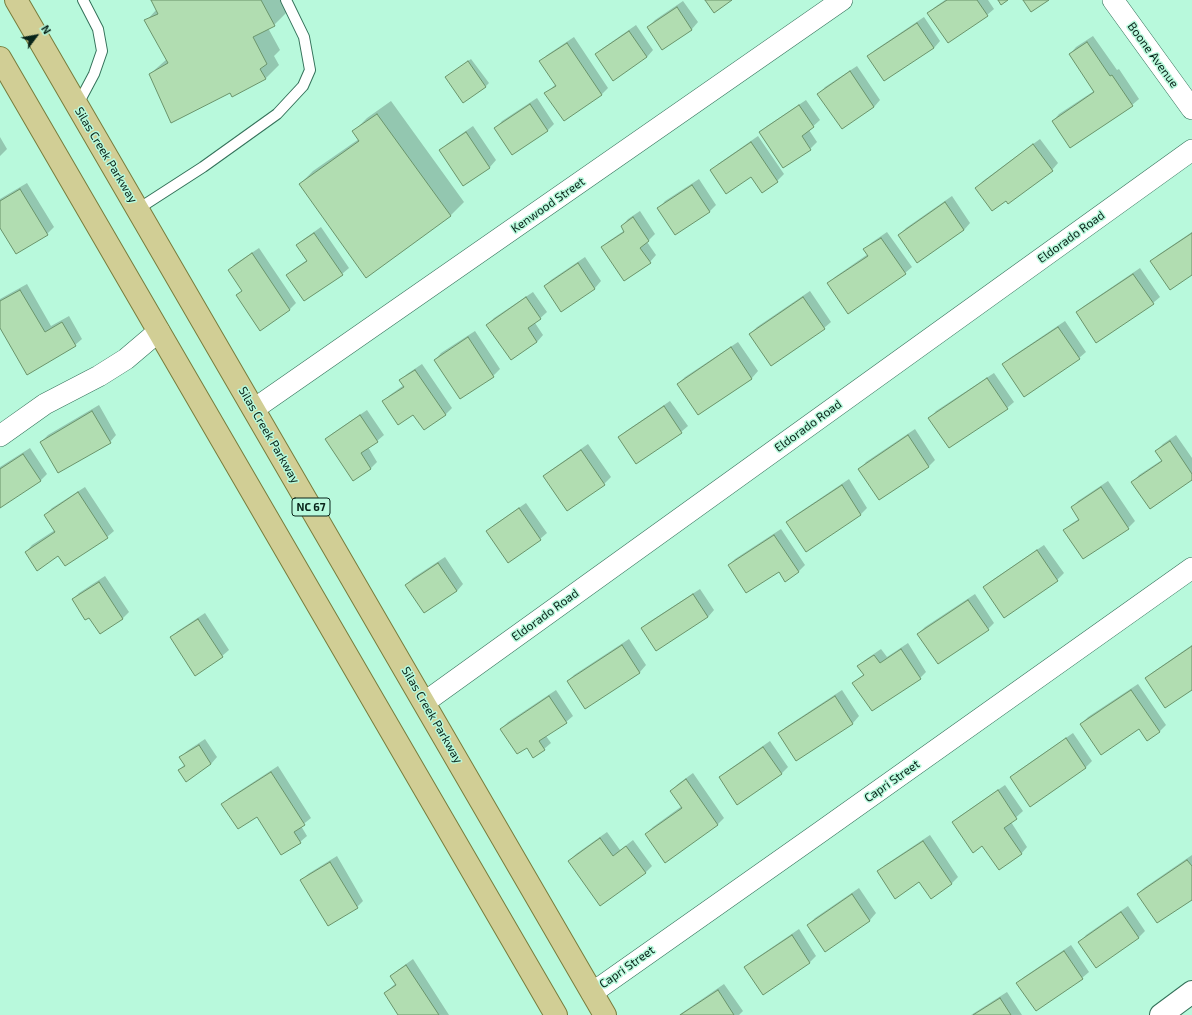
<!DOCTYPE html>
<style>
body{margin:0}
#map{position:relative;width:1192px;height:1015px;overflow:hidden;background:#b8f9dc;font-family:"Exo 2",sans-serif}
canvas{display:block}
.north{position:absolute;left:16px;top:16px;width:40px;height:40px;-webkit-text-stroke:3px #b8f9dc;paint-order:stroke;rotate:58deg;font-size:11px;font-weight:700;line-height:16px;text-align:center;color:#09241a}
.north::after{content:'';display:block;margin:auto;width:14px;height:18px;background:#09241a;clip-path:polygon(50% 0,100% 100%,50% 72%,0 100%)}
</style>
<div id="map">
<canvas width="1192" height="1015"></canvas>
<div class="north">N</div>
</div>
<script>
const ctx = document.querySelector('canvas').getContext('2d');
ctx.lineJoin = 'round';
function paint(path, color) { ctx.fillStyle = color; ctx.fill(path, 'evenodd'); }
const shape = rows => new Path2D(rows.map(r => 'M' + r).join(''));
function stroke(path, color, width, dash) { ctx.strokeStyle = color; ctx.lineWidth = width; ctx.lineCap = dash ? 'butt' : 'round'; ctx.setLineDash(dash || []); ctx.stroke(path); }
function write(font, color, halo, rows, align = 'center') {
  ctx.font = font + ' "Exo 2",sans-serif'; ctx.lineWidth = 3; ctx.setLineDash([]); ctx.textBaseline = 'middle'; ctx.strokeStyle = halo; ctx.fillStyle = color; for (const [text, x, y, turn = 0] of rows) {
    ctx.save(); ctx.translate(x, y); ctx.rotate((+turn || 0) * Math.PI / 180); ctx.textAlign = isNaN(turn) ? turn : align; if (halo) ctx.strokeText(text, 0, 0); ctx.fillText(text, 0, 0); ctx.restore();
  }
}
paint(shape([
 [152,0,281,0,287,12,274,25,268,28,280,50,274,56,279,65,266,78,233,96,230,92,150,74,167,59,146,21,157,9],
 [945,0,988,0,994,9,987,15,929,13,935,7],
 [683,1,698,22,692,29,663,49,648,27,655,20],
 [924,17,940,41,934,48,869,56,875,50],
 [636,25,653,50,647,57,596,54,603,48],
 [1093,36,1117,70,1119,69,1139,99,1132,105,1053,121,1059,114,1094,91,1070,54,1076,47],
 [574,37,608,88,602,94,564,120,546,93,556,84,540,62,547,55],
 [471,59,489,83,486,86,446,77],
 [857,66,880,100,874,107,842,128,819,94,825,87],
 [537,98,554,124,548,130,513,153,496,128,502,121],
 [806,100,820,120,809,130,817,142,810,149,784,167,760,132,767,126],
 [391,101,464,202,451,215,366,276,300,184,313,171,359,139,354,131,367,118],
 [473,126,496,160,490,167,463,185,440,151,447,144],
 [758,136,784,174,777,181,762,191,751,175,712,171,718,164],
 [0,137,7,149,0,156],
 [1040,139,1058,163,1052,170,1006,199,977,188,983,181],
 [699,179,716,205,710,211,676,234,659,208,665,201],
 [27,183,54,227,47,234,0,226,0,199],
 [952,196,970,223,964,230,918,261,899,235,906,228],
 [640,211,655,234,647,242,656,255,650,262,602,247,609,241,625,230,622,226,628,219],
 [321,227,349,268,342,274,288,275,294,269,307,260,297,245,304,239],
 [887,232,912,267,905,273,829,284,835,277,868,254,865,250,871,243],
 [1192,232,1192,274,1152,261,1158,255],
 [259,248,296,303,290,309,260,329,237,296,243,290,229,270,235,264],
 [585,257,601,281,595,288,561,310,545,286,551,280],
 [1140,268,1160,297,1153,303,1077,312,1084,306],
 [27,284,51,326,69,316,82,339,75,345,0,326,0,299],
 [810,291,831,322,824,328,771,365,750,334,757,327],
 [533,292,547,312,535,323,543,335,537,342,487,325,494,318],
 [1065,321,1086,352,1079,358,1004,364,1010,358],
 [475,331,500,369,493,376,435,360,441,353],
 [738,342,758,371,752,378,699,414,678,384,685,377],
 [422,364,452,408,445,415,413,413,384,401,390,395,404,385,401,380,407,374],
 [994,373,1014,402,1007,408,930,418,936,411],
 [670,401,688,426,681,432,619,437,626,431],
 [99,405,116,435,110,442,41,442,48,435],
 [367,410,384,435,377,441,368,447,377,462,371,468,353,480,326,439,333,433],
 [915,429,935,460,929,466,880,499,860,469,866,462],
 [1176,435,1192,458,1192,479,1133,482,1139,475,1162,460,1156,451,1163,444],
 [588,444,611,477,604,484,567,510,544,476,551,470],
 [30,448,47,474,41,480,0,507,0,467],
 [849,479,867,508,861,514,806,551,787,522,794,516],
 [1108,481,1135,521,1128,528,1083,558,1065,530,1071,524,1080,518,1072,508,1078,501],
 [85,487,114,531,107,537,59,555,26,552,32,545,55,530,45,515,52,508],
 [526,503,547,533,540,539,508,562,487,532,494,525],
 [781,529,805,565,798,572,729,565,735,559],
 [1044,545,1064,573,1057,580,984,587,991,581],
 [445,557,463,584,457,591,406,585,413,578],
 [105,576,129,612,122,619,73,599,79,593],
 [700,589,714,610,708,617,642,628,649,622],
 [975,594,994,623,988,629,918,634,925,627],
 [205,613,229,650,222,656,171,637,178,631],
 [629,639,646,665,640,672,585,708,568,681,574,675],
 [908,643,926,672,920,678,854,683,864,674,859,666,865,660,881,649,887,657],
 [1192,645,1192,689,1146,678,1153,672],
 [1138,684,1166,725,1159,732,1140,728,1081,724,1088,717],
 [556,690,573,716,566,722,546,736,551,743,544,749,527,746,501,729,508,722],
 [842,690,859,716,853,723,797,760,779,733,786,727],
 [1073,733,1092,761,1086,767,1030,805,1011,777,1018,771],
 [205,739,217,757,211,764,186,780,179,770,185,764,180,758,187,751],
 [770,741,788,767,781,774,720,777,727,771],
 [278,766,311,818,301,826,307,836,300,842,282,854,257,816,223,804,229,798],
 [693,773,724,818,718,824,665,861,646,834,653,827,682,806,671,791,678,784],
 [1005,785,1023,811,1011,822,1027,847,1021,854,982,845,953,822,960,816],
 [607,832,620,850,633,840,652,866,645,873,569,861,576,854],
 [930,835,958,877,951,884,920,881,878,872,885,865],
 [1192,855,1192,899,1138,894,1144,888],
 [337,856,363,901,357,907,302,880,308,874],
 [859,888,876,913,870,920,825,950,808,925,815,918],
 [1128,906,1145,931,1139,937,1096,967,1080,942,1086,935],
 [799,929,816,956,810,962,763,993,746,967,752,961],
 [1071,945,1089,972,1082,978,1018,983,1024,977],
 [413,959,449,1015,399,1015,385,993,396,983,391,976,398,970],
 [724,984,743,1011,739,1015,679,1015],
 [1007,992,1022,1015,971,1015]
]), '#0003');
const building = shape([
 [151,0,261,0,275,26,253,37,267,64,260,69,266,79,232,97,230,93,171,123,149,74,168,63,144,20,158,14,151,0],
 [705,0,732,0,714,13,705,0],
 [947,0,977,0,988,16,948,43,927,13,947,0],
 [998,0,1008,0,1001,5,998,0],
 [1023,0,1049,0,1031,12,1023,0],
 [677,7,692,30,662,50,647,27,677,7],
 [917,23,934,48,884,81,867,56,917,23],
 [629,31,647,57,613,81,595,54,629,31],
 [1087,42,1110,76,1112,75,1133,106,1070,148,1052,121,1094,92,1069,54,1087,42],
 [567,43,602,95,564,121,544,93,556,86,539,61,567,43],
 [468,61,486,87,463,103,445,77,468,61],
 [850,71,874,107,842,129,817,94,850,71],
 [530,104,548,131,512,155,494,128,530,104],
 [799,105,814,127,802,136,811,150,783,168,759,132,799,105],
 [377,114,451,216,366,278,299,184,359,141,352,131,377,114],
 [466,132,490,168,463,186,439,150,466,132],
 [751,142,778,182,762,193,751,177,726,194,710,170,751,142],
 [1033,144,1053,171,1008,204,1006,201,992,211,975,188,1033,144],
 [692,185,710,212,675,235,657,208,692,185],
 [20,189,48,235,16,254,0,228,0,201,20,189],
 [945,202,964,230,917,263,898,235,945,202],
 [633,217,649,241,640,248,651,263,624,281,601,247,624,232,621,226,633,217],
 [314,233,343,275,304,301,286,275,307,261,296,245,314,233],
 [1192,233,1192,275,1170,290,1150,261,1192,233],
 [881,238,906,274,848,314,827,283,868,256,863,249,881,238],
 [252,253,290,310,260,331,236,295,242,291,228,270,252,253],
 [578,263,595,289,561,312,544,286,578,263],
 [1133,274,1154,304,1096,343,1076,312,1133,274],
 [20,290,45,332,62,322,76,346,27,375,0,328,0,301,20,290],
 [526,297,541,319,528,328,537,342,511,360,486,325,526,297],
 [803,297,825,329,771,366,749,334,803,297],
 [1058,327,1080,359,1024,397,1002,364,1058,327],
 [468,337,494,377,460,399,434,360,468,337],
 [731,347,752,379,698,415,677,384,731,347],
 [415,370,446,415,424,430,413,415,398,425,382,401,404,387,399,380,415,370],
 [987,378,1008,409,949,448,928,418,987,378],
 [664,406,682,433,636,464,618,437,664,406],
 [92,411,111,443,58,473,40,442,92,411],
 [360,415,378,442,361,453,371,469,353,481,325,439,360,415],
 [908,435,929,467,879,500,858,469,908,435],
 [1170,441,1192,474,1192,480,1150,509,1131,482,1162,461,1155,451,1170,441],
 [581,450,605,485,567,511,543,476,581,450],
 [23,454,41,481,0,508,0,469,23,454],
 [842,485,861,515,806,552,786,522,842,485],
 [1101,487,1129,529,1083,559,1063,530,1079,520,1071,507,1101,487],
 [78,492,108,538,65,566,58,556,37,571,25,552,55,532,44,515,78,492],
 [519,508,541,540,508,563,486,531,519,508],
 [774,535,799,572,785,582,779,572,746,593,728,565,774,535],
 [1037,550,1058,581,1004,618,983,587,1037,550],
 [438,563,457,591,424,613,405,585,438,563],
 [99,582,123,619,100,634,89,618,85,620,72,599,99,582],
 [693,594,708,617,656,651,641,628,693,594],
 [968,600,989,630,938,664,917,634,968,600],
 [198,619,223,657,195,676,170,637,198,619],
 [622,645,640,673,585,709,567,681,622,645],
 [1192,646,1192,690,1165,708,1145,678,1192,646],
 [901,649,921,679,872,711,852,683,864,675,857,666,874,655,880,663,901,649],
 [1131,690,1160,732,1147,741,1139,729,1101,755,1080,724,1131,690],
 [549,696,567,723,539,741,545,750,533,758,527,748,517,754,500,729,549,696],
 [835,696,853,724,796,761,778,733,835,696],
 [1066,738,1086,768,1030,807,1010,777,1066,738],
 [199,745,211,764,186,782,178,770,185,766,179,757,199,745],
 [763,747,782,774,737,805,719,777,763,747],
 [271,772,305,825,294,832,301,843,281,855,257,817,238,829,221,804,271,772],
 [686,779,718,825,665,863,645,834,682,808,670,791,686,779],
 [998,790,1017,819,1004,828,1022,854,999,870,982,846,973,853,952,822,998,790],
 [600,838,613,856,626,846,646,873,600,906,568,861,600,838],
 [923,841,952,884,931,899,919,882,895,899,877,871,923,841],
 [1187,860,1192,866,1192,900,1157,923,1137,894,1187,860],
 [330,862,358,908,328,926,300,880,330,862],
 [852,894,870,921,825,952,807,925,852,894],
 [1121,912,1139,938,1096,968,1078,942,1121,912],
 [792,935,810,963,763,995,744,967,792,935],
 [1064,951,1083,979,1036,1011,1016,983,1064,951],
 [406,965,439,1015,398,1015,384,993,396,985,390,976,406,965],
 [718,990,734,1015,680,1015,718,990],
 [1000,998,1011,1015,973,1015,1000,998]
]);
paint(building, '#b1ddb1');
stroke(building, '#6a946b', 1);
const service = shape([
 [77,106,94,74,102,51,98,29,83,0],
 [138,209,203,167,277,114,303,86,310,70,304,37,286,0]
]);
const minor = shape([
 [1113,0,1192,109],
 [254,409,842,0],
 [0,436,45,404,99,376,126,359,159,331],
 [425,702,1192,150],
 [592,993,819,833,1192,568]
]);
const tertiary = shape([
 [1161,1015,1192,992]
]);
const primary = shape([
 [16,0,605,1015],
 [0,58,556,1015]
]);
stroke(service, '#34725a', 12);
stroke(minor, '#34725a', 22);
stroke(tertiary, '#34725a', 24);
stroke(primary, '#787d3c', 24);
stroke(service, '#fff', 10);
stroke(minor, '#fff', 21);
stroke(tertiary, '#fff', 22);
stroke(primary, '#d1ce95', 22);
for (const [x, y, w] of [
 [311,507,38]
]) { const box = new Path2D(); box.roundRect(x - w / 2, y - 9, w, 18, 3); ctx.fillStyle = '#b8f9dc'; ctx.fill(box); stroke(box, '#09241a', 1); }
write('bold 11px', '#09241a', null, [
 ["NC 67",311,507]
]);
write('12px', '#09241a', '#b8f9dc', [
 ["Boone Avenue",1153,55,54],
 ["Silas Creek Parkway",106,155,59],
 ["Kenwood Street",548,205,-35],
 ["Eldorado Road",1071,237,-36],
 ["Eldorado Road",808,426,-36],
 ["Silas Creek Parkway",269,435,60],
 ["Eldorado Road",545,615,-36],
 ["Silas Creek Parkway",432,715,60],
 ["Capri Street",892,781,-35],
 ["Capri Street",627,967,-35]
]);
</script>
